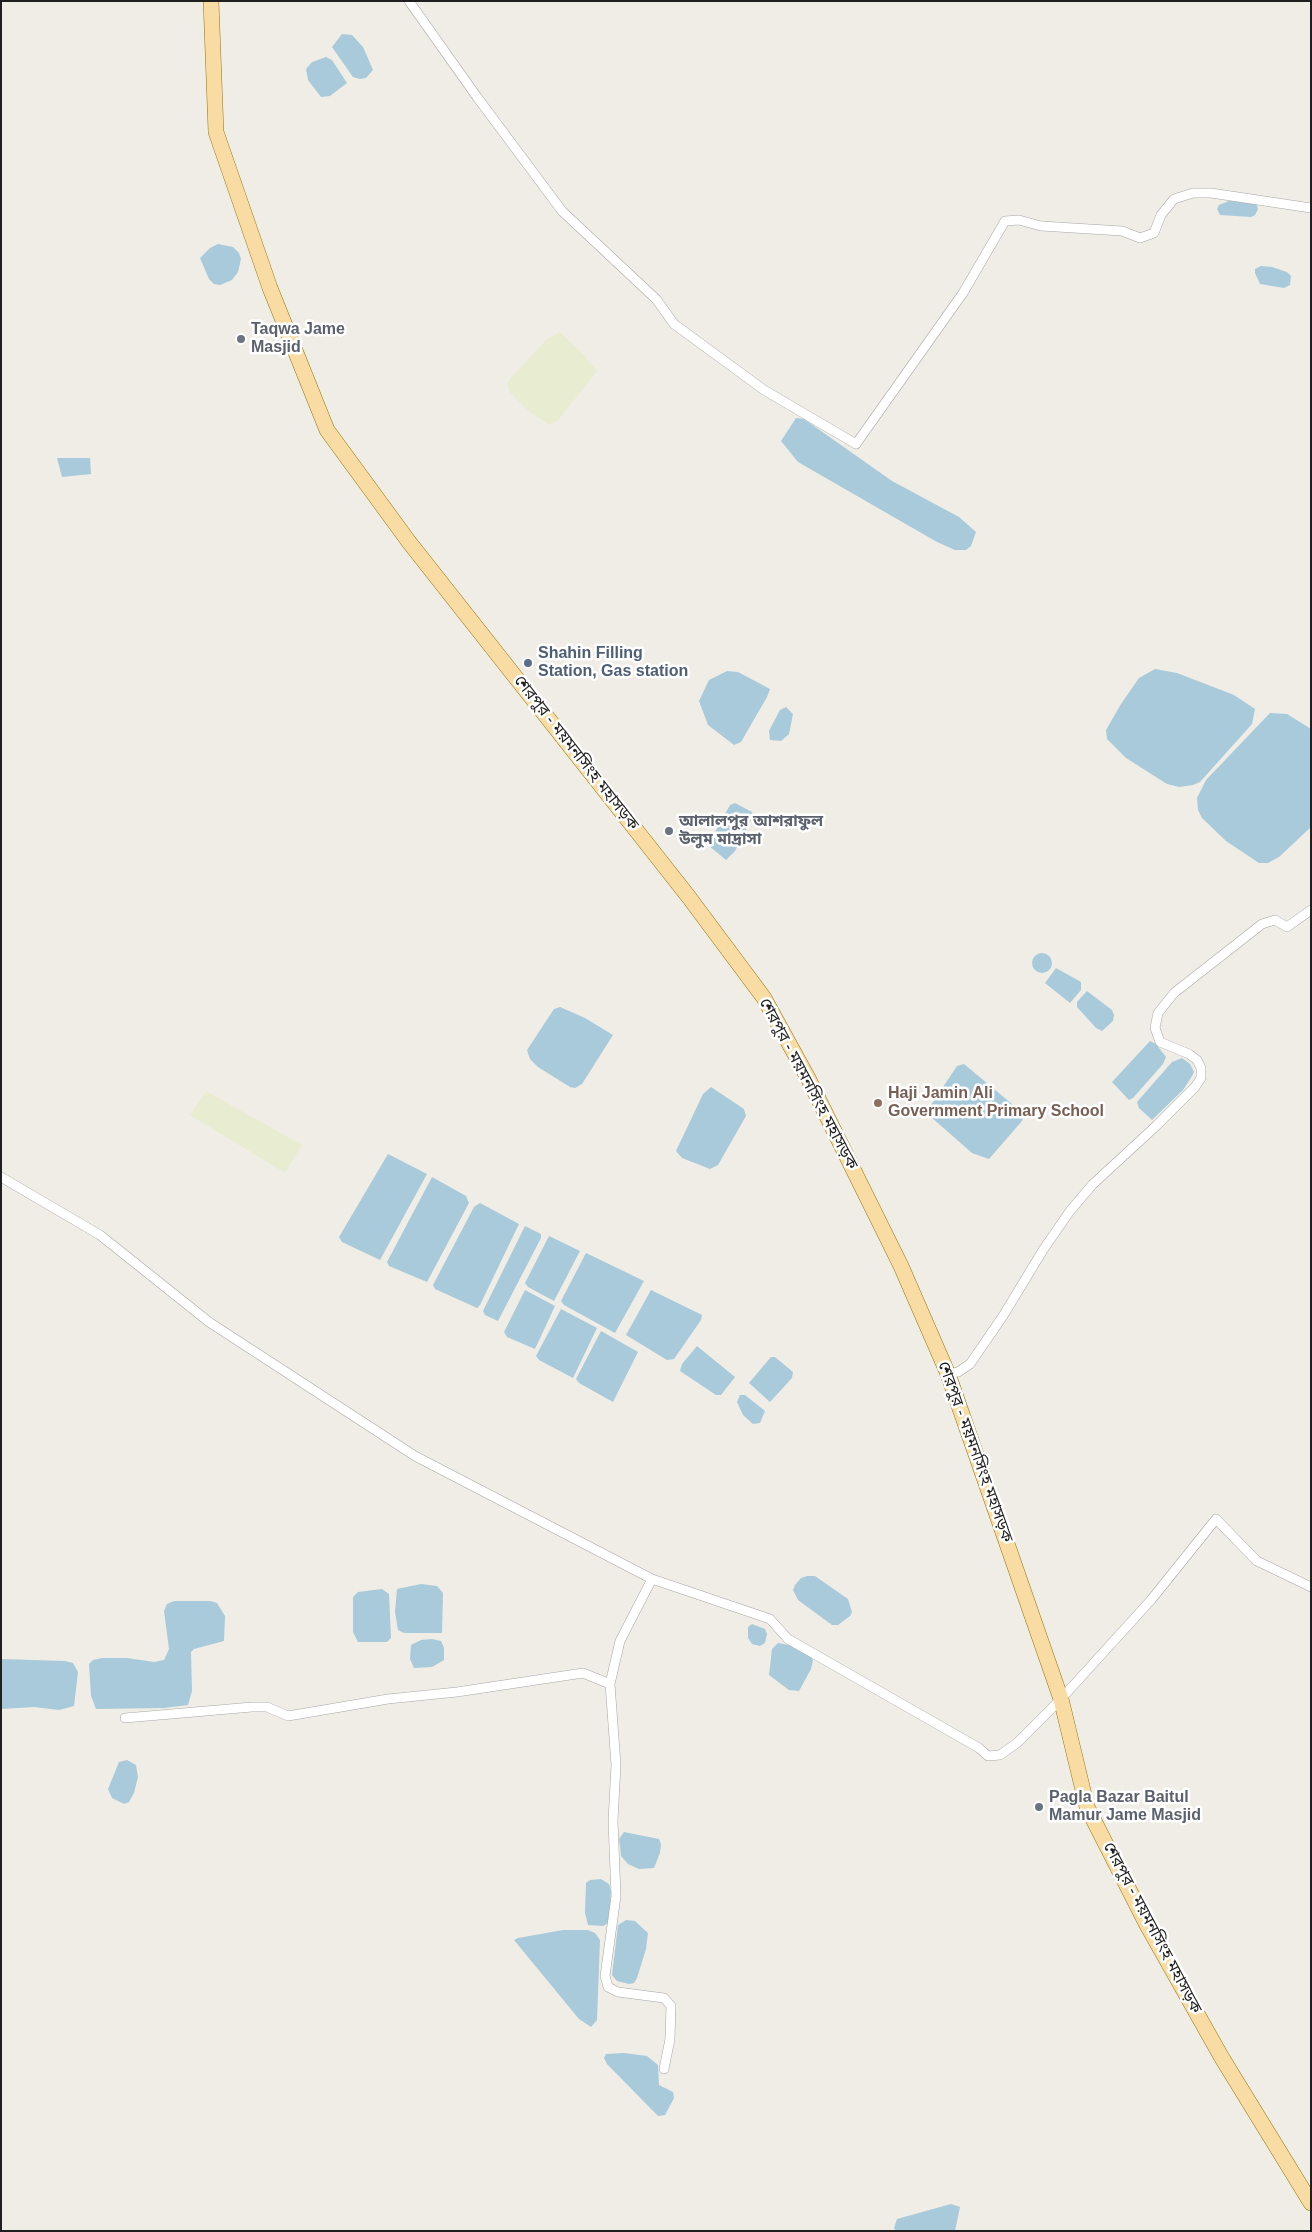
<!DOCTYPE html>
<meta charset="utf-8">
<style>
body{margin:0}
#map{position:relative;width:1312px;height:2232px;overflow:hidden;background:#efede6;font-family:Helvetica,sans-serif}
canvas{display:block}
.frame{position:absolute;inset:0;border:2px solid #1f1f1f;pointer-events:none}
</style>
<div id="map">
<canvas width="1312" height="2232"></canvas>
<div class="frame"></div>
</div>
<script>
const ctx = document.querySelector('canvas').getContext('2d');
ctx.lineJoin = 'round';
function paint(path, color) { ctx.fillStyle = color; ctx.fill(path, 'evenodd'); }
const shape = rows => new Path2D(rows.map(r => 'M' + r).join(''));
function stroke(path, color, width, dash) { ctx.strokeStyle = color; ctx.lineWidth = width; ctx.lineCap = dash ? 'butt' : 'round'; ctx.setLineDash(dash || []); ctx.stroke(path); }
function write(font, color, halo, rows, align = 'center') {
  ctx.font = font + ' Helvetica,"Noto Sans Bengali",sans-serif'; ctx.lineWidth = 5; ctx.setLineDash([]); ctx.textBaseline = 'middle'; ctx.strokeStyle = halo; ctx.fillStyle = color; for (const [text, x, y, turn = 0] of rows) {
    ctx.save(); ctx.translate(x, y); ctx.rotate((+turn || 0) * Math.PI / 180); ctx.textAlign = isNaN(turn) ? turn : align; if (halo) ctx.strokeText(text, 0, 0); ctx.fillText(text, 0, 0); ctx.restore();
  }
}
paint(shape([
 [560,332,583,354,597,371,558,420,550,425,532,414,509,391,507,382,547,339],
 [206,1091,302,1145,285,1173,190,1115]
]), '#e8edd2');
paint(shape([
 [342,34,352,35,363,47,373,70,366,78,360,79,353,77,332,47],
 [326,57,332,60,347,83,330,96,321,97,308,80,306,69,312,62],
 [1229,201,1256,202,1258,209,1255,215,1251,217,1220,215,1217,209,1219,205],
 [218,244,233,247,239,253,241,259,238,272,232,280,220,285,214,284,209,279,200,258,210,248],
 [1261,266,1272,267,1287,272,1291,276,1290,285,1284,288,1260,284,1255,273,1255,269],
 [796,418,804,419,892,481,959,517,976,532,971,546,966,550,955,550,937,542,798,462,781,441],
 [57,458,90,458,91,474,62,477],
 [1155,669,1177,673,1234,695,1255,709,1252,724,1200,782,1193,785,1179,787,1167,784,1126,758,1107,739,1106,730,1121,704,1139,678],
 [727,671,738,672,770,689,767,697,741,742,734,745,708,725,699,701,709,680],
 [786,707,793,714,789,734,781,741,770,740,769,731,772,725,780,710],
 [1270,713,1287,714,1311,729,1311,827,1279,857,1268,863,1259,863,1226,841,1202,818,1198,810,1197,798,1206,780],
 [735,803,752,812,753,816,735,851,726,860,708,845,730,805],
 '1032 963a10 10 0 1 1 20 0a10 10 0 1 1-20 0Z',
 [1056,968,1081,982,1081,990,1070,1003,1045,983],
 [1087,991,1112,1010,1114,1015,1113,1021,1102,1031,1096,1028,1077,1007,1077,1002],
 [560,1007,585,1018,613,1035,582,1084,575,1088,570,1087,538,1067,530,1059,527,1050,554,1009],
 [1150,1041,1156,1044,1166,1057,1163,1064,1133,1098,1129,1100,1112,1082],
 [1182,1058,1190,1064,1194,1072,1192,1076,1183,1090,1152,1120,1139,1108,1137,1102,1172,1062],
 [964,1064,1024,1114,1022,1121,989,1159,972,1153,931,1117,929,1108,957,1066],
 [711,1087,744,1109,746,1116,718,1165,710,1169,682,1158,676,1151,703,1094],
 [388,1154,427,1174,380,1260,342,1242,339,1237],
 [432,1177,466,1196,469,1203,427,1282,389,1266,387,1262],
 [480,1203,519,1224,480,1305,477,1308,435,1289,433,1285,474,1207],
 [525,1226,541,1234,541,1238,498,1321,485,1315,483,1311],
 [549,1236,580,1251,554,1301,528,1287,525,1283],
 [586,1253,644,1281,615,1333,564,1305,561,1301],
 [525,1290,555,1306,535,1349,507,1337,504,1332],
 [651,1290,702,1315,701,1320,674,1359,667,1360,626,1335],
 [561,1309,597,1328,573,1378,539,1360,536,1356],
 [601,1331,638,1352,613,1402,579,1383,576,1379],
 [697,1346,735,1377,721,1395,716,1395,680,1371,682,1364],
 [771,1357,775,1357,793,1372,792,1378,770,1402,749,1383],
 [740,1395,745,1395,765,1411,760,1423,753,1424,743,1415,737,1402],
 [807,1576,815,1576,848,1599,852,1612,850,1616,838,1625,832,1625,798,1600,793,1590,795,1585,801,1578],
 [421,1584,437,1586,443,1593,442,1633,404,1633,398,1630,395,1612,397,1589],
 [382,1589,389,1594,391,1638,387,1642,358,1642,353,1632,353,1597,358,1592],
 [174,1601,210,1601,217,1603,225,1616,224,1641,194,1649,191,1652,192,1691,188,1705,164,1708,96,1709,91,1696,89,1664,93,1660,102,1658,127,1658,154,1662,164,1660,169,1649,164,1611,167,1604],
 [752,1624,765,1629,767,1634,765,1643,760,1646,752,1644,748,1638,748,1627],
 [432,1639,441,1641,444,1648,444,1660,432,1667,414,1668,410,1659,411,1645,421,1640],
 [778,1643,789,1645,811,1656,813,1660,811,1669,799,1691,789,1690,769,1675,772,1649],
 [1,1659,65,1661,73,1663,78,1672,74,1706,59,1710,34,1707,1,1709],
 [127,1760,136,1765,138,1777,134,1793,129,1802,124,1804,112,1798,108,1789,119,1762],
 [624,1832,659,1839,661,1844,660,1853,654,1868,639,1869,628,1864,621,1856,620,1846,619,1839],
 [601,1879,609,1884,611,1891,609,1919,607,1924,603,1926,588,1925,585,1913,586,1883,590,1880],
 [626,1920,635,1921,648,1933,646,1949,637,1978,634,1983,629,1984,617,1981,612,1975,618,1925],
 [563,1930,588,1930,595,1933,600,1940,597,2020,591,2027,579,2019,514,1940,518,1938],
 [624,2053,647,2056,658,2065,659,2085,673,2092,674,2098,665,2115,658,2116,607,2064,604,2058,606,2054],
 [951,2204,960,2207,955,2231,896,2231,894,2228,897,2219]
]), '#a8cadb');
const minor = shape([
 [409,1,477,97,562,211,656,299,674,324,764,390,856,444,963,293,1005,221,1019,220,1041,226,1122,231,1140,238,1154,233,1161,215,1174,199,1193,193,1211,193,1311,208],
 [1,1177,100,1235,209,1322,415,1456,652,1579,770,1619,788,1639,979,1748,988,1756,1000,1755,1017,1743,1061,1699,1151,1600,1216,1519,1257,1561,1311,1587],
 [948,1374,958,1372,970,1364,1003,1316,1043,1250,1070,1211,1092,1185,1156,1126,1195,1087,1201,1078,1201,1068,1197,1060,1189,1054,1160,1042,1155,1028,1158,1013,1174,993,1262,924,1275,920,1287,927,1311,910],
 [652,1579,620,1641,610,1684,616,1765,613,1821,616,1896,605,1976,608,1987,618,1992,664,1998,671,2006,670,2039,664,2069],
 [125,1718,252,1707,267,1707,288,1716,388,1699,457,1692,583,1673,610,1684]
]);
const primary = shape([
 [211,1,216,132,270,288,327,430,409,542,688,896,764,998,808,1078,901,1266,948,1374,1061,1699,1087,1807,1147,1925,1222,2058,1311,2203]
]);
stroke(minor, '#a6a6a6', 10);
stroke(primary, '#947507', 16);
stroke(minor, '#fff', 9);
stroke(primary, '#f8dca3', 15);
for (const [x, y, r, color] of [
 [241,339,5,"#6b7280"],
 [528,663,5,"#5c6f8a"],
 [669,831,5,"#6b7280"],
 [878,1103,5,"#8d6e63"],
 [1039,1807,5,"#6b7280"]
]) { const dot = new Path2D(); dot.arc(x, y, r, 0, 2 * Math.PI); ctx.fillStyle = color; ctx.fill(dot); stroke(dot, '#fff', 2); }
write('bold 16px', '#5b616d', '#fff', [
 ["Taqwa Jame",251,330],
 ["Masjid",251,348],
 ["আলালপুর আশরাফুল",679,822],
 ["উলুম মাদ্রাসা",679,840],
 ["Pagla Bazar Baitul",1049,1798],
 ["Mamur Jame Masjid",1049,1816]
], 'left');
write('bold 16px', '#4e5e75', '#fff', [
 ["Shahin Filling",538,654],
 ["Station, Gas station",538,672]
], 'left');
write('16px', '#1f1f1f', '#fff', [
 ["শেরপুর - ময়মনসিংহ মহাসড়ক",576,753,52],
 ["শেরপুর - ময়মনসিংহ মহাসড়ক",808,1084,62],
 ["শেরপুর - ময়মনসিংহ মহাসড়ক",975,1452,70],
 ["শেরপুর - ময়মনসিংহ মহাসড়ক",1152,1928,62]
]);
write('bold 16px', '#785e54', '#fff', [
 ["Haji Jamin Ali",888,1094],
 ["Government Primary School",888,1112]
], 'left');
</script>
